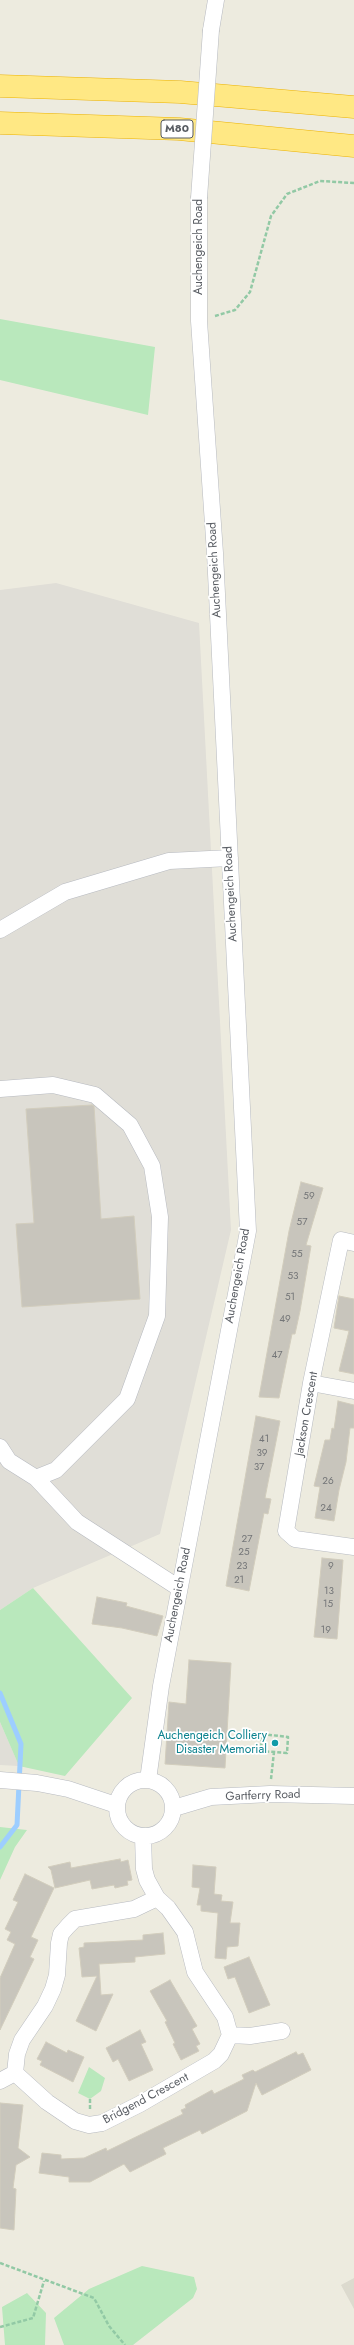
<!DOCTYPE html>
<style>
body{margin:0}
canvas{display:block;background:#edebdf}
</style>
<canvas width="354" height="2345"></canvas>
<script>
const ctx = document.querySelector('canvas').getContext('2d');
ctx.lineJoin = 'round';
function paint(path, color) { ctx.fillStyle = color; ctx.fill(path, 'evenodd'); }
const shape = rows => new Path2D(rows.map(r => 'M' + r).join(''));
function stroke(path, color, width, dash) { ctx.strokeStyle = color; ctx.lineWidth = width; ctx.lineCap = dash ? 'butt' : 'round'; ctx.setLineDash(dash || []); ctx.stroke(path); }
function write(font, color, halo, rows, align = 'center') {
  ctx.font = font + ' Jost,sans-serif'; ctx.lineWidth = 3.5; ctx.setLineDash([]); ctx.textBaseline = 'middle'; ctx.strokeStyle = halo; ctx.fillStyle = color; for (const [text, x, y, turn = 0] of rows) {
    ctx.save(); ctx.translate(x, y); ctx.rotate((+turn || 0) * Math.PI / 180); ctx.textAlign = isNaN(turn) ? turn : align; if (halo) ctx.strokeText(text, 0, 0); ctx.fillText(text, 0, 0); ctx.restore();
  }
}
paint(shape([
 [56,583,199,623,231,1230,160,1534,33,1588,0,1610,0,590],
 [0,1722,19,1766,0,1765]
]), '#e0ded7');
paint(shape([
 [354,2278,354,2309,341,2285]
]), '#dcdace');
paint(shape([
 [0,319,155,347,148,415,0,380],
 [33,1588,132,1698,65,1776,19,1766,0,1722,0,1610],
 [0,1827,27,1830,15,1847,0,1880],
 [89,2067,105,2078,101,2091,90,2099,78,2093],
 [142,2266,194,2277,197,2289,193,2298,133,2345,64,2345,54,2318,89,2289],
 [27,2293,46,2313,45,2345,5,2345,2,2307]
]), '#b9e8bc');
stroke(shape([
 [0,1693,21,1744,17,1825,0,1847]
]), '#9dceff', 5);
const building = shape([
 [92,1105,94,1106,101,1219,134,1216,140,1299,22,1307,16,1224,34,1223,26,1109,92,1105],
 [301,1182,323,1188,306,1245,311,1246,300,1311,295,1334,292,1334,279,1398,259,1397,289,1231,301,1182],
 [339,1296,354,1299,354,1374,339,1371,349,1331,334,1328,339,1296],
 [338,1401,354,1405,354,1428,350,1428,346,1462,339,1490,334,1521,315,1518,320,1487,314,1486,325,1440,330,1440,332,1428,334,1429,338,1401],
 [256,1416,280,1421,265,1498,271,1499,268,1514,264,1513,249,1591,226,1586,256,1416],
 [322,1558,343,1560,337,1639,314,1637,322,1558],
 [97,1597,127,1603,126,1606,163,1616,157,1636,122,1628,92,1624,97,1597],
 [189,1660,231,1663,225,1768,165,1764,169,1702,186,1704,189,1660],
 [120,1859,121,1862,128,1860,132,1880,127,1881,128,1885,115,1888,114,1885,92,1889,90,1880,55,1888,51,1870,48,1867,70,1862,71,1868,120,1859],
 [193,1865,216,1867,214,1894,222,1895,221,1901,233,1902,230,1923,240,1923,238,1946,227,1947,226,1959,215,1958,218,1913,201,1911,201,1905,197,1905,200,1888,192,1887,193,1865],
 [25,1874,54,1888,31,1937,38,1940,30,1957,34,1959,0,2030,0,1978,15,1944,7,1940,11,1932,5,1929,18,1902,13,1900,25,1874],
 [163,1933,165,1954,135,1957,135,1962,99,1964,101,1995,113,1994,96,2031,76,2021,97,1976,82,1977,79,1948,84,1947,84,1943,143,1940,143,1935,163,1933],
 [249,1957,270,2005,249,2013,235,1977,228,1979,224,1967,249,1957],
 [170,1980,197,2026,192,2029,200,2044,196,2046,199,2051,181,2060,173,2044,175,2043,165,2022,167,2021,150,1991,170,1980],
 [140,2030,146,2042,141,2044,153,2070,129,2081,118,2059,113,2062,106,2048,140,2030],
 [46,2042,67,2053,68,2050,84,2057,73,2082,40,2065,42,2061,37,2059,46,2042],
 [296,2052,298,2055,303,2053,311,2070,262,2095,256,2083,247,2111,202,2134,200,2130,163,2148,166,2154,130,2172,124,2164,90,2182,69,2182,69,2177,39,2173,42,2153,61,2155,61,2159,84,2158,106,2148,107,2151,183,2114,181,2110,186,2108,185,2105,212,2090,214,2094,244,2079,242,2075,253,2070,255,2072,296,2052],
 [0,2103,23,2105,18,2148,30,2157,16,2165,13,2188,16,2189,14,2230,0,2228,0,2103]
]);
paint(building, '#c8c5bc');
stroke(building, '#d2cdbd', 1);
const minor = shape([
 [211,30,216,0],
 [0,930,65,892,169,861,230,858],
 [0,1089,53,1085,95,1095,130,1125,152,1166,160,1217,157,1316,127,1399,56,1470,36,1478,9,1461,0,1447],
 [354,1243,341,1240,311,1383,286,1531,295,1539,354,1547],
 [311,1383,354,1391],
 [36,1478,77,1522,179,1588],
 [0,1780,37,1783,68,1789,116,1805],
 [148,1780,161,1686,248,1231,215,553,199,321,199,198],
 '117 1808a28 28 0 1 1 56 0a28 28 0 1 1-56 0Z',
 [174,1808,211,1797,270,1794,354,1796],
 [143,1836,144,1869,147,1880,157,1898,134,1909,75,1919,68,1926,61,1934,59,1943,57,1975,53,1989,45,2006,22,2040,17,2054,15,2073,47,2102,75,2121,89,2125,102,2123,140,2104,214,2061,221,2054,230,2035,225,2017,195,1972,185,1932,168,1908,157,1898],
 [230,2035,250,2036,282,2031],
 [0,2081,15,2073]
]);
const highway = shape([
 [0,86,180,92,354,107],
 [0,123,179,129,354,146]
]);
stroke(minor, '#b7bac0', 17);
stroke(highway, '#ecb200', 23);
stroke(shape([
 [215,316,235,310,250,292,271,216,287,194,320,181,354,183],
 [262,1734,288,1737,287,1753,261,1751,262,1734],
 [271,1779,274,1752],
 [90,2109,90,2099],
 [0,2263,94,2298,109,2326,125,2345],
 [0,2327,33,2318,44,2281]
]), '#92c9a5', 2.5, [4, 2]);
stroke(minor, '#fff', 16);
stroke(highway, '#ffe884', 22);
const minorBridge = shape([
 [199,198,211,30]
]);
stroke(minorBridge, '#b7bac0', 17, []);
stroke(minorBridge, '#fff', 16);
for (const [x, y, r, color] of [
 [275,1743,4,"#0f9aa8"]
]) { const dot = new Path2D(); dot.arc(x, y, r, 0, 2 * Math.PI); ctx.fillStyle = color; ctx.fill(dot); stroke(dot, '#fff', 1.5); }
write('10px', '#747678', null, [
 ["59",309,1197],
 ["57",302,1223],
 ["55",297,1255],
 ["53",293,1277],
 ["51",290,1298],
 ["49",285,1320],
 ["47",277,1356],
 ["41",264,1440],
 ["39",262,1454],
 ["37",259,1468],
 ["26",328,1482],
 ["24",326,1509],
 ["27",247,1540],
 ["25",244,1553],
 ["23",242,1567],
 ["9",331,1567],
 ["21",239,1581],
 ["13",329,1592],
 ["15",328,1605],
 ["19",326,1631]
]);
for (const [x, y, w] of [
 [177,129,32]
]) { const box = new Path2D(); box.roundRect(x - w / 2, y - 9, w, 18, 3); ctx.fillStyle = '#fff'; ctx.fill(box); stroke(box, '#585c62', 1); }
write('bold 11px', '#585c62', null, [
 ["M80",177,129]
]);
write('12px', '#585c62', '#fff', [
 ["Auchengeich Road",199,247,-90],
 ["Auchengeich Road",215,570,-93],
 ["Auchengeich Road",231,894,-93],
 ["Auchengeich Road",238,1276,-80],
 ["Jackson Crescent",307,1414,-80],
 ["Auchengeich Road",178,1595,-79],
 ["Gartferry Road",263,1796,-2],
 ["Bridgend Crescent",146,2099,-28]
]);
write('12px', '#0d838f', '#fff', [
 ["Auchengeich Colliery",267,1736],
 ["Disaster Memorial",267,1750]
], 'right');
</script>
